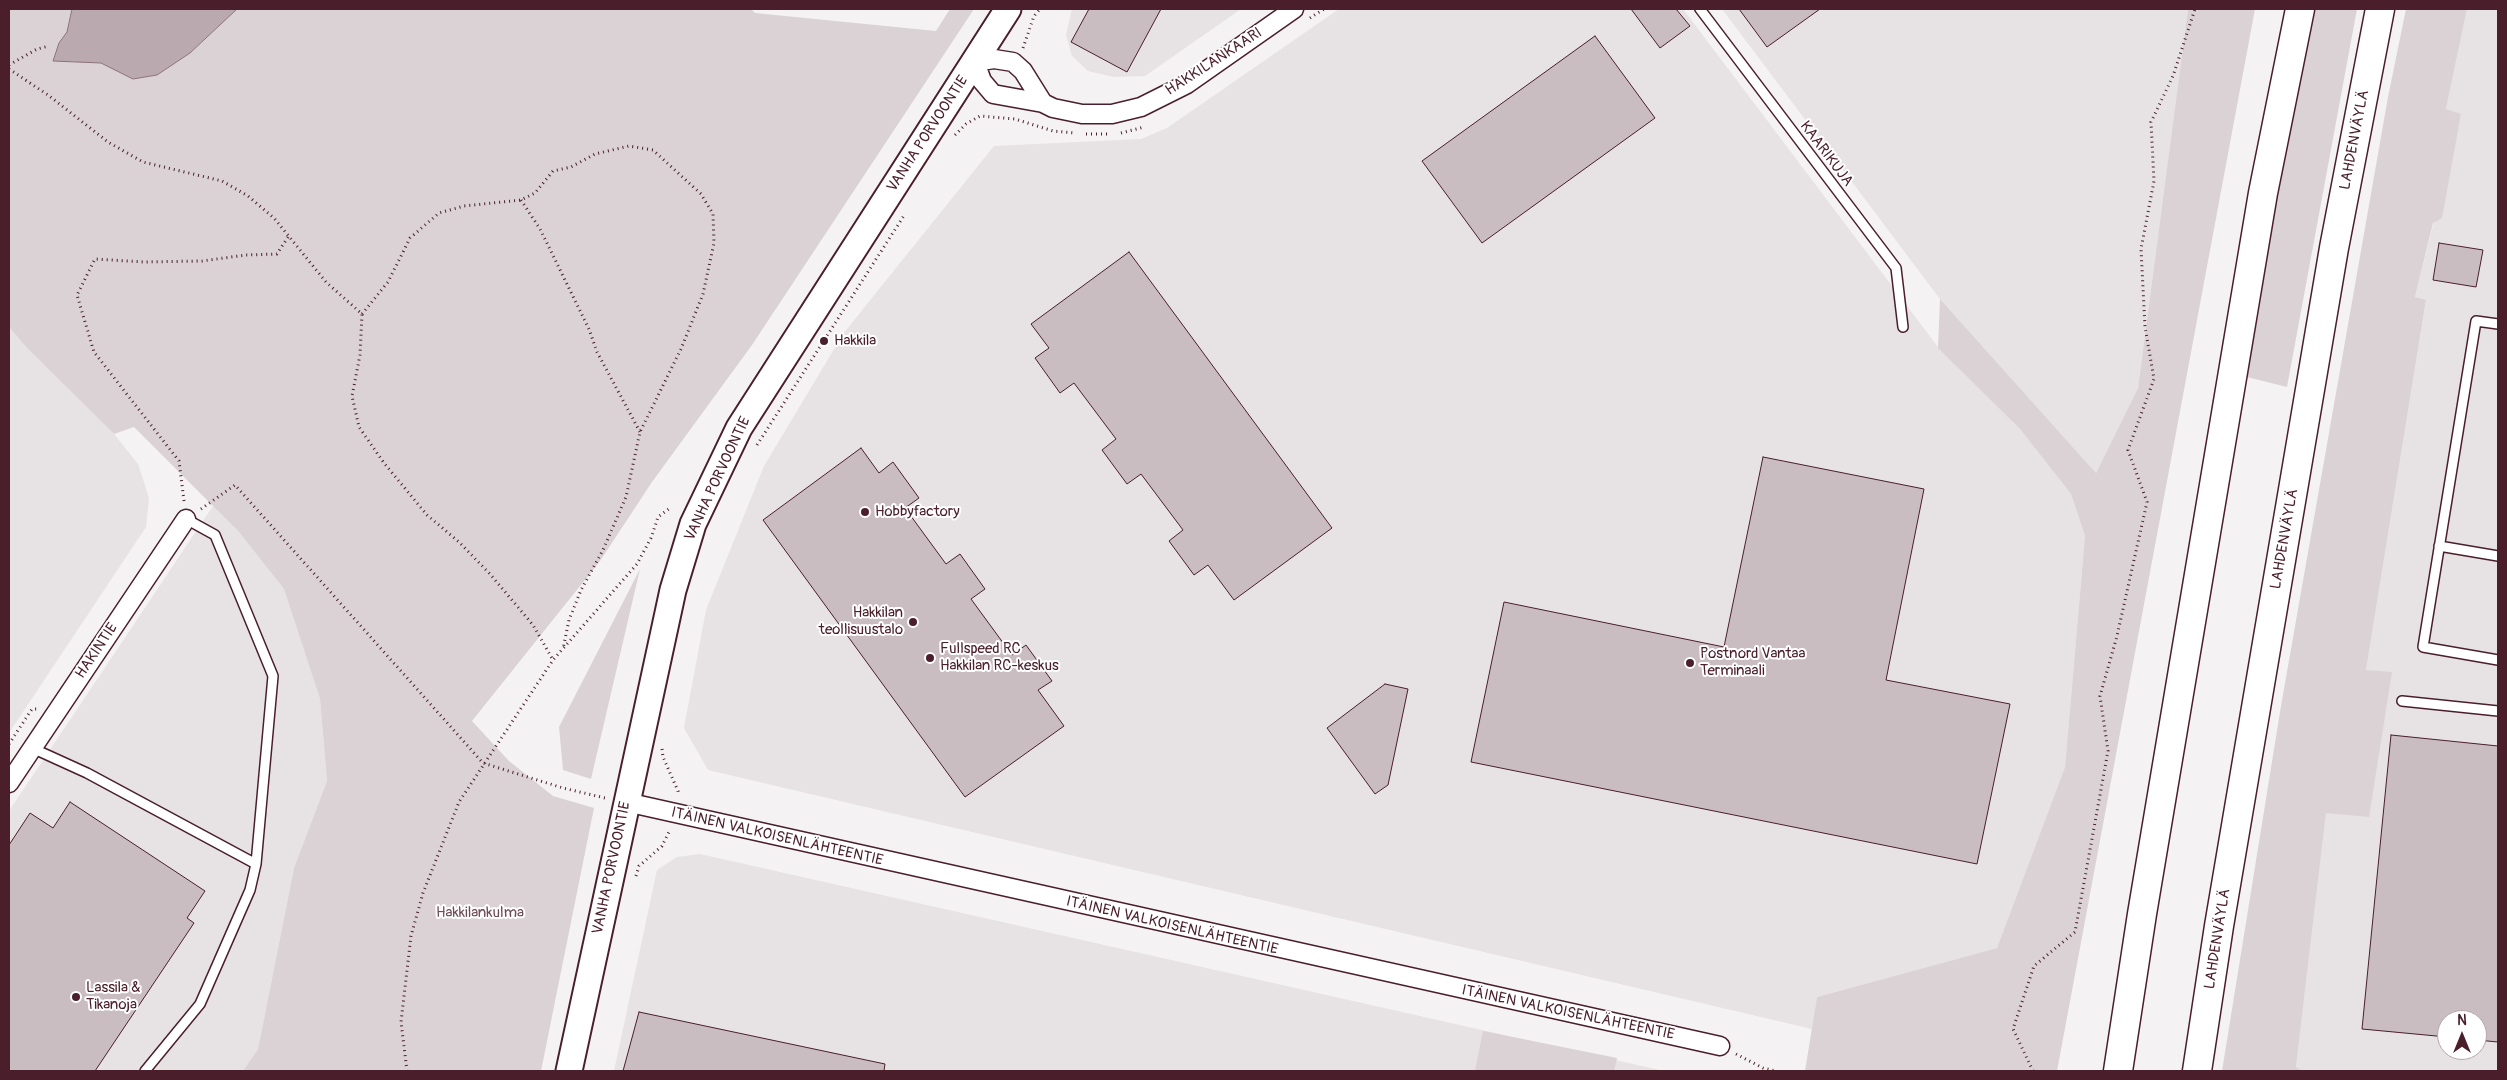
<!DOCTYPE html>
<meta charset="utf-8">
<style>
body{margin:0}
#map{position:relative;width:2507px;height:1080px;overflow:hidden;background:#f4f2f2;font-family:Pangolin,sans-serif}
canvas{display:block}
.frame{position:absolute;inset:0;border:10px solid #4a1f2b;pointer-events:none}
.north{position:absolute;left:2437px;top:1010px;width:50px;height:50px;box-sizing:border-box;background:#fff;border:1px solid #b7a5aa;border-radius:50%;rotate:0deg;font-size:14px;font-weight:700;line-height:20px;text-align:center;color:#4a1f2b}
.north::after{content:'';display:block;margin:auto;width:18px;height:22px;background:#4a1f2b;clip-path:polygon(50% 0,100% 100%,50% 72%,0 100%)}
</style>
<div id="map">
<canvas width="2507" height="1080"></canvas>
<div class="frame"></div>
<div class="north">N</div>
</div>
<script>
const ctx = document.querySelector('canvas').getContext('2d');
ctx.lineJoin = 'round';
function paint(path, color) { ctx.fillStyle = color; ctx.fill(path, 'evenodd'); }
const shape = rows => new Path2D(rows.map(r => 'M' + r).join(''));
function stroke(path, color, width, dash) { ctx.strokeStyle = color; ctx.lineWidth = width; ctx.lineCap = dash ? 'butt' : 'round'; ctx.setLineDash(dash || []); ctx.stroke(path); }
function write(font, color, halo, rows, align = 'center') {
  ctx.font = font + ' Pangolin,sans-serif'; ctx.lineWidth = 4; ctx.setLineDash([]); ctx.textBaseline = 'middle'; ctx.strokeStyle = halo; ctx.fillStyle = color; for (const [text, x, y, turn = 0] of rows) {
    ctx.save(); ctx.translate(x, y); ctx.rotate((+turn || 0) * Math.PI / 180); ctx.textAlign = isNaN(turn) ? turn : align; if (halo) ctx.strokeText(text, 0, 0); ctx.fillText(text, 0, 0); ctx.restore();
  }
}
paint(shape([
 [1072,9,1241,9,1145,76,1114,77,1088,71,1072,56,1066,35],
 [1339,9,1683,9,1938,347,2020,429,2071,494,2085,536,2065,767,1997,948,1817,997,1812,1029,708,770,684,728,706,610,764,466,843,334,994,146,1141,139,1167,128],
 [1722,9,2188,9,2138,388,2096,473,1940,299],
 [2467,9,2498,9,2498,1071,2303,1071,2296,1067,2326,812,2392,673,2366,670,2426,301,2415,297,2461,115,2446,109],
 [2447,1020,2477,1020,2477,1050,2447,1050],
 [9,327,27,348,114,434,138,464,149,498,146,527,9,733],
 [213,506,238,531,284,589,320,699,327,781,294,868,258,1049,243,1071,9,1071,9,811],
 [700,854,1664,1071,614,1071,657,870,677,857]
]), '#e7e2e3');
paint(shape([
 [9,9,74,9,72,9,67,32,59,43,53,60,101,63,133,79,157,75,190,53,237,9,751,9,755,13,936,31,950,9,974,9,752,345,652,482,600,561,472,721,509,761,553,796,594,808,541,1071,243,1071,258,1049,294,868,327,781,320,699,284,589,238,531,134,427,114,434,27,348,9,327],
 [2188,9,2255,9,2057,1071,1805,1071,1817,997,1997,948,2065,767,2085,536,2071,494,2020,429,1938,348,1940,299,2096,473,2138,388],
 [2312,9,2357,9,2287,387,2243,376],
 [2406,9,2467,9,2446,109,2461,114,2442,218,2433,223,2415,297,2426,300,2366,670,2392,672,2369,817,2326,813,2296,1067,2303,1071,2222,1071,2281,706,2388,97],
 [640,569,591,779,563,770,559,727],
 [1483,1031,1617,1058,1614,1071,1475,1071]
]), '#dbd2d5');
const water = shape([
 [72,9,237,9,190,53,157,75,133,79,101,63,53,61,59,43,67,32,72,9]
]);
paint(water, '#baa9ae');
stroke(water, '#8d727a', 1);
const building = shape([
 [1089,9,1161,9,1127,72,1071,42,1089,9],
 [1631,9,1676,9,1690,26,1660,48,1631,9],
 [1739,9,1820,9,1767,47,1739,9],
 [1595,36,1655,118,1482,243,1422,161,1595,36],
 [2439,243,2483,250,2476,287,2433,280,2439,243],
 [1129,252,1332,528,1234,600,1208,565,1194,575,1169,541,1183,530,1141,474,1127,484,1102,450,1116,439,1074,383,1060,393,1035,358,1049,348,1031,324,1129,252],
 [861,448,879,473,893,462,919,498,905,508,946,564,960,554,985,589,971,599,1012,655,1026,645,1052,681,1038,690,1064,726,965,797,763,520,861,448],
 [1763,457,1924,489,1886,680,2010,704,1977,864,1471,762,1504,602,1724,647,1763,457],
 [1385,684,1408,689,1388,785,1375,794,1327,728,1385,684],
 [2391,735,2498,746,2498,1042,2477,1040,2477,1020,2447,1020,2447,1037,2362,1029,2391,735],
 [70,802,205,891,187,918,194,923,95,1071,9,1071,9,845,30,813,53,828,70,802],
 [639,1012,885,1064,884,1071,623,1071,639,1012]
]);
paint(building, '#cabdc1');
stroke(building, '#4a1f2b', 1);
const lane = shape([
 [1700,9,1896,268,1903,327],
 [2498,324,2476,321,2423,647,2498,660],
 [2439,546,2498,556],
 [2402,701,2498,711],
 [32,748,87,773,256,864],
 [145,1071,200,1004,250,890,256,864,273,676,215,535,186,519]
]);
const street = shape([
 [1043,103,1023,71,1013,62,994,59,975,62,982,81,993,94,1043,103,1053,108,1082,114,1112,114,1141,107,1187,84,1294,9],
 [9,783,186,519],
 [626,802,1720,1046]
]);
const secondary = shape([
 [569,1071,673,590,693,524,739,428,1008,9]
]);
const highway = shape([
 [2118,1071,2142,914,2263,193,2300,9],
 [2197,1071,2219,926,2334,248,2380,9]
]);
stroke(lane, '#4a1f2b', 12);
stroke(street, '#4a1f2b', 21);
stroke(secondary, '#4a1f2b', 29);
stroke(highway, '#4a1f2b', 31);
stroke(shape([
 [1310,18,1324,9],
 [1023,48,1034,16,1040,9],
 [9,65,37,49,49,46],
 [9,69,48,95,108,142,143,162,222,181,248,196,274,218,326,282,362,314,360,355,352,396,359,427,384,463,427,515,459,542,490,574,533,625,553,660],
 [1121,133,1144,127],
 [1086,134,1110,134],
 [955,135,966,124,980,116,1015,119,1053,131,1075,133],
 [521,200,540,229,589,329,597,352,640,432],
 [362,314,388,282,410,238,439,213,464,206,521,200,535,193,553,171,571,167,595,154,629,146,653,150,701,194,713,214,714,243,703,294,681,349,640,432,626,497,603,550,581,590,569,620,563,649],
 [757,445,905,214],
 [184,501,179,461,94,352,77,295,95,259,144,262,202,261,246,255,277,254,288,237],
 [201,509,235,485,483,763,563,788,605,798],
 [9,744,32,709,37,709],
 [662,749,663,757,678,791,678,794],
 [636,876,639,866,662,846,670,830],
 [1736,1054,1763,1068,1776,1071],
 [407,1071,401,1022,411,936,423,893,459,802,553,660,637,564,651,538,658,517,670,508],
 [2033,1071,2013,1029,2034,966,2075,932,2108,751,2100,696,2117,636,2147,502,2128,450,2154,379,2145,327,2141,249,2154,181,2151,122,2173,76,2195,9]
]), '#4a1f2b', 3, [1, 4]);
stroke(lane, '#fff', 9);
stroke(street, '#fff', 18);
stroke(secondary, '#fff', 25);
stroke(highway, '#fff', 28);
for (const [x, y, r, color] of [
 [824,341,5,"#4a1f2b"],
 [865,512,5,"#4a1f2b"],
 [913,622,5,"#4a1f2b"],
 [930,658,5,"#4a1f2b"],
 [1690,663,5,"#4a1f2b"],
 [76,997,5,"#4a1f2b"]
]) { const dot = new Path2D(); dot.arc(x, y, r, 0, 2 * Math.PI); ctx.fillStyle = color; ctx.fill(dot); stroke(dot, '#fff', 2); }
write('15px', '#4a1f2b', '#fff', [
 ["HAKKILANKAARI",1214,62,-33],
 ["VANHA PORVOONTIE",928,134,-57],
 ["LAHDENVÄYLÄ",2355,140,-79],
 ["KAARIKUJA",1826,154,53],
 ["VANHA PORVOONTIE",718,479,-65],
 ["LAHDENVÄYLÄ",2285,539,-80],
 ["HAKINTIE",97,651,-56],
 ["ITÄINEN VALKOISENLÄHTEENTIE",777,837,13],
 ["VANHA PORVOONTIE",612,868,-78],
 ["ITÄINEN VALKOISENLÄHTEENTIE",1172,926,13],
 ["LAHDENVÄYLÄ",2218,939,-81],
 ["ITÄINEN VALKOISENLÄHTEENTIE",1568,1013,12]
]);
write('15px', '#4a1f2b', '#fff', [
 ["Hakkila",834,341],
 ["Hobbyfactory",875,512],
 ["Hakkilan",903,613,"right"],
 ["teollisuustalo",903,630,"right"],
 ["Fullspeed RC",940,649],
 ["Hakkilan RC-keskus",940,666],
 ["Postnord Vantaa",1700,654],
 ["Terminaali",1700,671],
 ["Lassila &",86,988],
 ["Tikanoja",86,1005]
], 'left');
write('15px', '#6e4c56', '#fff', [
 ["Hakkilankulma",480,913]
]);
</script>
